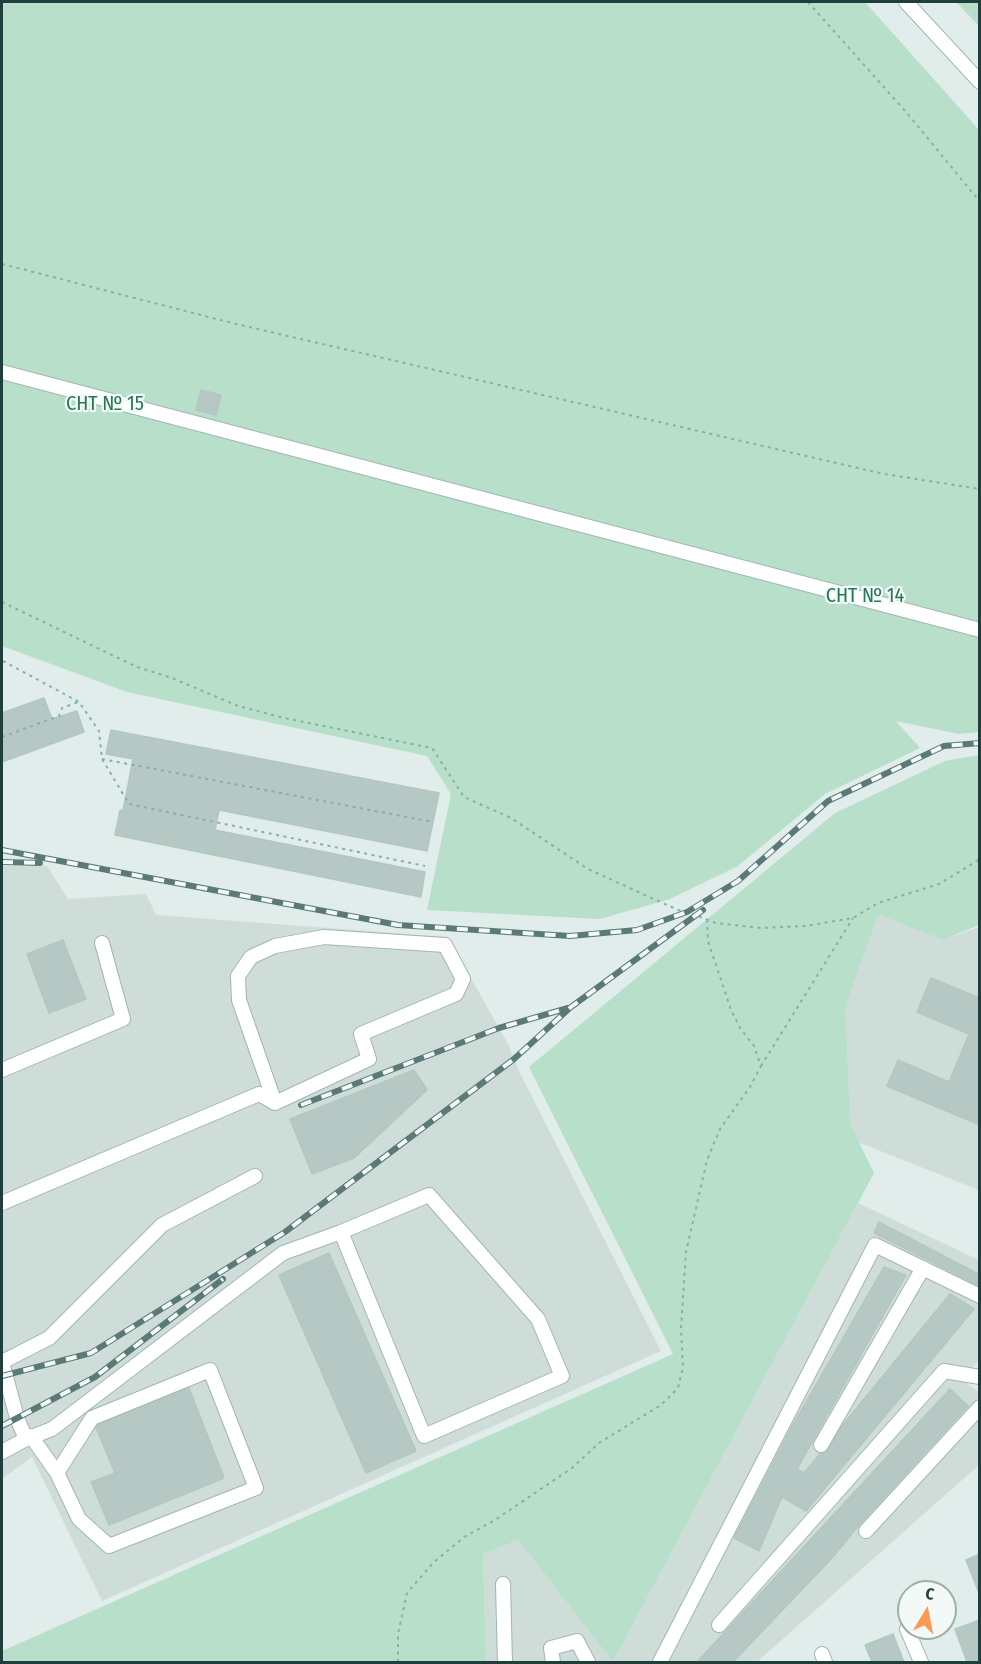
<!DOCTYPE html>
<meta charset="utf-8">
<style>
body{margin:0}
#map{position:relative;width:981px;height:1664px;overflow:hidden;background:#e1edea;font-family:"Fira Sans Condensed",sans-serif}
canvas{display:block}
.frame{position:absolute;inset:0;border:3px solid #203f3c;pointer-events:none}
.north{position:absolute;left:897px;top:1580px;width:60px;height:60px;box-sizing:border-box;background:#f2f9f7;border:2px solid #9eafac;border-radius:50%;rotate:10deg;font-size:16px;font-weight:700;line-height:24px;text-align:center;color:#203f3c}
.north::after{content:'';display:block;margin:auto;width:21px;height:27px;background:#fb9851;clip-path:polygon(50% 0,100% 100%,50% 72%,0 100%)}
</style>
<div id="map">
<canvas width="981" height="1664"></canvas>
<div class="frame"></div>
<div class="north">С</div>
</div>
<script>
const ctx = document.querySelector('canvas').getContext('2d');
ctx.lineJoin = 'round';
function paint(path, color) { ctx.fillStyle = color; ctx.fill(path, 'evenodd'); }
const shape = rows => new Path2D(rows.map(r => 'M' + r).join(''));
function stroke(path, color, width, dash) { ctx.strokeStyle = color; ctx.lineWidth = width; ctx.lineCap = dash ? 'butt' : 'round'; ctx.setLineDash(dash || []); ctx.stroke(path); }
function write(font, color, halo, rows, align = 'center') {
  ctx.font = font + ' "Fira Sans Condensed",sans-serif'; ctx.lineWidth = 4.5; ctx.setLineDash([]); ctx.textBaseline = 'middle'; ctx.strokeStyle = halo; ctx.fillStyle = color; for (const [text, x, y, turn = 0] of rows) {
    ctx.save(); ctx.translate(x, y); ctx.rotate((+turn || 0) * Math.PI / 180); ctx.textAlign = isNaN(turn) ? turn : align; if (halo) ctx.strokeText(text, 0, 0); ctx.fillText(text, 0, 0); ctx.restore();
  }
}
paint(shape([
 [2,866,47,866,68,899,146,894,156,915,448,937,508,1044,519,1071,661,1351,102,1601,32,1457,2,1479],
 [878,913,943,940,979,927,979,1190,792,1116],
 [858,1203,979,1260,979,1360,963,1380,979,1392,979,1465,757,1662,486,1662,483,1554,518,1540,613,1662]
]), '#cfddd9');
paint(shape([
 [2,2,865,2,979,130,979,732,959,734,896,721,920,748,825,794,738,866,670,899,600,919,427,910,451,794,427,756,127,692,2,646],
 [956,2,979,2,979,26],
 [979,755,979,925,943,940,878,914,845,1007,850,1124,874,1173,613,1662,518,1540,483,1554,486,1662,2,1662,2,1651,673,1354,529,1067,835,813,945,761]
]), '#b8dfca');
const building = shape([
 [201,390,221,395,216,415,196,410,201,390],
 [44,698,52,719,77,711,84,732,2,762,2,713,44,698],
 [111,730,439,793,427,851,219,810,215,830,425,872,421,897,115,835,120,810,123,811,133,759,106,754,111,730],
 [63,940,86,999,49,1013,27,954,63,940],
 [931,978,980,998,980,1125,887,1086,898,1060,949,1082,969,1034,917,1012,931,978],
 [414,1070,427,1090,354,1158,312,1174,290,1119,414,1070],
 [879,1222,980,1275,980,1286,874,1233,879,1222],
 [329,1253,416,1451,366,1473,279,1275,329,1253],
 [884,1267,906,1275,797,1469,804,1473,820,1454,828,1450,842,1426,950,1294,974,1309,806,1511,782,1497,759,1551,734,1538,791,1428,884,1267],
 [189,1388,224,1478,109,1525,91,1482,115,1473,96,1428,98,1425,189,1388],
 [950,1389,968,1406,859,1525,833,1557,733,1662,697,1662,950,1389],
 [980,1554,980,1593,979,1593,966,1560,980,1554],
 [980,1620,980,1662,967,1662,955,1629,980,1620],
 [893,1634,904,1662,872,1662,865,1645,893,1634]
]);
paint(building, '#b6c8c3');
stroke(building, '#b3c7c2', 1.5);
const minor = shape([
 [906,2,980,82],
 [2,372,980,630],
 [324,937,445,945,463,979,456,994,361,1034,369,1059,275,1103,239,1000,238,976,251,957,275,946,324,937],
 [2,1070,123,1019,102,943],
 [2,1203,259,1094,275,1103],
 [2,1362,49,1338,162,1225,255,1176],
 [2,1362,17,1418,26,1439,2,1452],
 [31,1436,57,1473,79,1519,109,1546,256,1488,210,1370,92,1418,57,1473],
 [26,1439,52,1429,283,1253,341,1232,429,1195,538,1319,562,1376,424,1436,341,1232],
 [821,1445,923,1268],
 [866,1531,980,1407],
 [503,1584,505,1662],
 [719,1625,944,1371,980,1377],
 [907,1629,921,1662],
 [822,1654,825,1662],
 [553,1662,551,1648,577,1641,588,1662],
 [660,1662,875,1245,980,1296]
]);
stroke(minor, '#a3b5b2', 16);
stroke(shape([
 [808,2,907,113,980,202],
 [2,264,236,324,884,474,980,489],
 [2,602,137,667,172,678,238,706,284,718,432,748,464,797,511,818,588,869,678,910,687,912,716,923,761,928,806,926,853,918,878,903,939,884,980,859],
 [3,661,79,702,99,731,102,759,129,804,425,866],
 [2,737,59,716,62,708,78,702],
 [102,759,433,822],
 [761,1066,853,918],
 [398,1662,398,1634,407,1593,433,1563,464,1537,495,1520,572,1468,599,1443,661,1405,678,1388,683,1367,681,1328,686,1252,707,1160,720,1129,750,1087,761,1066,754,1046,740,1028,731,1010,708,941,707,921]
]), '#7fb2ab', 2, [3, 4.5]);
stroke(minor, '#fff', 14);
const rail = shape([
 [2,850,398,925,570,936,637,930,687,912,738,881,828,801,944,746,980,743],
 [2,862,40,863],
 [301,1105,499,1028,568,1008],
 [2,1376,91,1353,285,1232,514,1059,571,1007,703,910],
 [2,1426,95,1377,223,1279]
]);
stroke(rail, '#5b7a77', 6);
stroke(rail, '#f2f9f7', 4, [11]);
write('20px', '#287855', '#f2f9f7', [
 ["СНТ № 15",105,404],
 ["СНТ № 14",865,596]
]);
</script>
